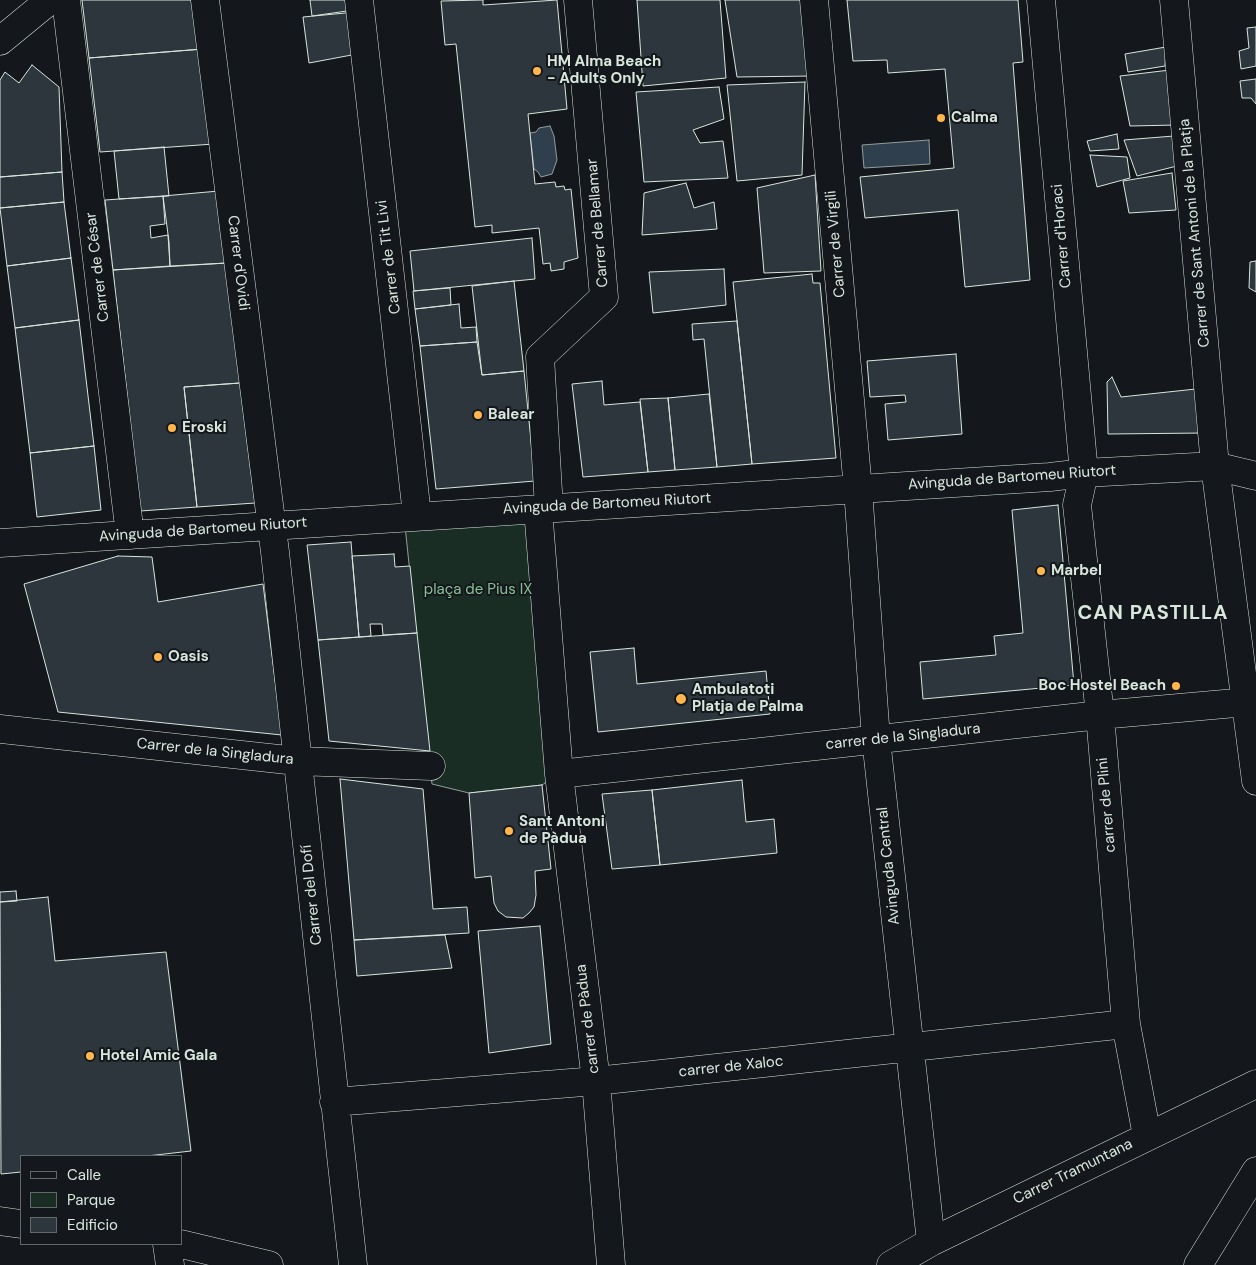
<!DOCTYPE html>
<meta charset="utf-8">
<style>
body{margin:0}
#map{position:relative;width:1256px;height:1265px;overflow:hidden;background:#14181c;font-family:"DM Sans",sans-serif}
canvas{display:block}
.legend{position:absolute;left:20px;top:1155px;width:162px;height:90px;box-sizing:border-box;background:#14181c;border:1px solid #626a69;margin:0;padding:6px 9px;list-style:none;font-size:15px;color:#d8e6dc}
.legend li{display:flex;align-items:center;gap:10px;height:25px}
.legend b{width:25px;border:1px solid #626a69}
</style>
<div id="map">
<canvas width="1256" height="1265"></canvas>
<ul class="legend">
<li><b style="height:6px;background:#14181c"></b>Calle</li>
<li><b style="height:14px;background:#1a2d24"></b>Parque</li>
<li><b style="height:14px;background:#2c363c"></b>Edificio</li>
</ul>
</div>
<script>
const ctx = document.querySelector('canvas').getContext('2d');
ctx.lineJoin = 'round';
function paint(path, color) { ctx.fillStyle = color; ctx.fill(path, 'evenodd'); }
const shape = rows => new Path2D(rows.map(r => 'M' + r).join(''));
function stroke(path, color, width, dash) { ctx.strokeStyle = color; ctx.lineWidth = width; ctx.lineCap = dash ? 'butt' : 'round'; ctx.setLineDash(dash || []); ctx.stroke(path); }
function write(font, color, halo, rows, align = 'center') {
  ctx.font = font + ' "DM Sans",sans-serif'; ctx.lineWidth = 4; ctx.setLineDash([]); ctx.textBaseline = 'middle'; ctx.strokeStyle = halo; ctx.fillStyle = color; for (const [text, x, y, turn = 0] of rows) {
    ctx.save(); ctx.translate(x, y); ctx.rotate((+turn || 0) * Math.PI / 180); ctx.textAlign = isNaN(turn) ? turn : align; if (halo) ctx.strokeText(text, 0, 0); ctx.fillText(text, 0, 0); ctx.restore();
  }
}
const green = shape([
 [538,509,559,774,542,785,469,793,432,784,404,516,538,509]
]);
paint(green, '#1a2d24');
stroke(green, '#939e99', 1);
const water = shape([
 [550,126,554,136,557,160,552,174,541,177,538,172,534,169,530,133,536,132,539,128,550,126],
 [929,140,930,164,864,168,862,145,929,140]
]);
paint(water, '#2f3f4d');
stroke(water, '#939e99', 1);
const building = shape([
 [82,0,197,0,203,49,89,58,82,0],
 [310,0,353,0,354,10,312,16,310,0],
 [483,0,483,5,557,0,567,109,528,114,535,184,555,182,556,187,564,186,565,190,571,189,578,258,564,262,564,269,551,271,550,263,543,264,539,228,492,233,492,225,475,227,456,44,445,45,441,1,483,0],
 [637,0,720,0,726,78,643,86,637,0],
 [725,0,802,0,812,76,737,77,725,0],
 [847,0,1018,0,1023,62,1013,63,1030,280,965,287,958,210,865,218,860,177,954,168,945,69,888,73,887,60,853,61,847,0],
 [356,12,357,54,309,63,303,17,356,12],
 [1256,27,1256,66,1241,69,1239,51,1249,48,1247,28,1256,27],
 [1166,47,1165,66,1128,72,1125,54,1166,47],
 [203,49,214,144,100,152,89,58,203,49],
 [32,65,59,87,62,172,0,177,0,80,5,72,19,83,32,65],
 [1170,70,1177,125,1130,126,1120,76,1170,70],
 [1256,79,1256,104,1251,98,1242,98,1240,81,1256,79],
 [805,82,802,175,737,181,727,85,805,82],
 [719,87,724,119,693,130,700,143,723,141,728,178,644,182,636,92,719,87],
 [1117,134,1119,149,1090,151,1087,141,1117,134],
 [1174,136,1177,166,1137,176,1124,140,1174,136],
 [164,147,169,196,119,199,114,151,164,147],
 [1090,155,1127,157,1130,178,1097,187,1090,155],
 [62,172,64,202,0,208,0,177,62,172],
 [1172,173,1176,210,1129,213,1123,181,1172,173],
 [815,175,821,271,764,273,757,188,815,175],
 [686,183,694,208,714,202,717,229,642,235,644,193,686,183],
 [219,191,227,263,170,266,169,242,163,196,219,191],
 [163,196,165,224,150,226,151,238,168,235,170,266,113,270,105,200,163,196],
 [64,202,71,258,7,266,0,208,64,202],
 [532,238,535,279,414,291,410,251,532,238],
 [71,258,79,320,15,328,7,266,71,258],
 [1256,261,1256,292,1249,288,1250,262,1256,261],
 [227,263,240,383,184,387,197,507,140,511,113,270,227,263],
 [724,269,726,305,653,313,649,272,724,269],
 [812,274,813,283,820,283,836,458,752,464,733,282,812,274],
 [514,281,524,371,482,375,472,286,514,281],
 [450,288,451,305,415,309,413,291,450,288],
 [459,304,461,328,476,327,477,342,420,346,415,309,459,304],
 [79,320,94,446,30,453,15,328,79,320],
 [737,321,752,464,717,467,704,339,693,340,692,324,737,321],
 [477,342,482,375,524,371,535,481,436,489,420,346,477,342],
 [956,354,962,434,888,440,885,404,906,402,905,395,870,397,867,361,956,354],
 [1112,377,1121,397,1196,389,1203,433,1108,434,1107,382,1112,377],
 [602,381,604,405,640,402,648,472,583,477,572,384,602,381],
 [240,383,255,503,197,507,184,387,240,383],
 [709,394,717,467,675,470,668,398,709,394],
 [668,398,675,470,648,472,640,399,668,398],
 [94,446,101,510,37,517,30,453,94,446],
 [1058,505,1074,685,923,699,920,662,996,655,994,636,1023,633,1012,510,1058,505],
 [351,542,359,637,318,640,307,545,351,542],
 [394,554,395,567,410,566,417,633,383,635,382,624,370,624,371,636,359,637,352,556,394,554],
 [118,556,152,557,158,602,263,584,282,735,58,712,24,584,118,556],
 [417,633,430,751,329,741,318,640,417,633],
 [634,648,637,684,766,671,770,714,598,732,590,652,634,648],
 [340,779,423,789,433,909,467,907,469,933,354,940,340,779],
 [742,780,746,822,774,819,777,853,660,865,652,790,742,780],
 [542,785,551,869,535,871,536,895,534,907,529,913,523,918,506,917,498,911,494,903,491,876,475,878,469,793,542,785],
 [652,790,660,865,612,869,602,794,652,790],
 [16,891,17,901,0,902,0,892,16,891],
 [48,897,55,961,166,952,191,1151,147,1156,21,1156,21,1172,1,1174,0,902,48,897],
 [540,926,551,1044,489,1053,478,931,540,926],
 [445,935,452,968,357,976,354,940,445,935]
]);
paint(building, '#2c363c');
stroke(building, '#d8e6dc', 1);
const minor = shape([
 [66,0,130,535],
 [205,0,275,552,353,1265],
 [359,0,417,515],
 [814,0,858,489,876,739,931,1242],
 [1041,0,1084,473,1077,505,1100,715,1126,1024,1147,1136],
 [1174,0,1215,466,1256,781],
 [0,41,50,0],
 [549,508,540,357,604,297,578,0],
 [538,509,559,774,596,1081,611,1265],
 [0,543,1050,477,1084,473,1215,466,1256,476],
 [0,729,297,761,431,766],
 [559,774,1100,715,1247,702],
 [334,1102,596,1081,1126,1024],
 [0,1221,21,1224],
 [167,1244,170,1265],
 [181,1244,269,1265],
 [891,1265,931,1242,1256,1084],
 [1198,1265,1256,1171]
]);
stroke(minor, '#d8e6dc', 29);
stroke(minor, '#14181c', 28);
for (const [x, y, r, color] of [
 [537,71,5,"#ffb74d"],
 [941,118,5,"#ffb74d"],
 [478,415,5,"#ffb74d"],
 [172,428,5,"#ffb74d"],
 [1041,571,5,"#ffb74d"],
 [158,657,5,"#ffb74d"],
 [1176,686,5,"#ffb74d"],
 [681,699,6,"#ffb74d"],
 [509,831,5,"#ffb74d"],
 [90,1056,5,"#ffb74d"]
]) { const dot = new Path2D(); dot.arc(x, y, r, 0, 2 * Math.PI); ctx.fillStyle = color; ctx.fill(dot); stroke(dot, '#14181c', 2); }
write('bold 15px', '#d8e6dc', '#14181c', [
 ["HM Alma Beach",547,62],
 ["- Adults Only",547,79],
 ["Calma",951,118],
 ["Balear",488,415],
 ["Eroski",182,428],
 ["Marbel",1051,571],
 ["Oasis",168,657],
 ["Boc Hostel Beach",1166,686,"right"],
 ["Ambulatoti",692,690],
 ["Platja de Palma",692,707],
 ["Sant Antoni",519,822],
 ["de Pàdua",519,839],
 ["Hotel Amic Gala",100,1056]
], 'left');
write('15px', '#d8e6dc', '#14181c', [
 ["Carrer de Bellamar",598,223,-95],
 ["Carrer de Sant Antoni de la Platja",1195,233,-95],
 ["Carrer d'Horaci",1062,236,-95],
 ["Carrer de Virgili",836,244,-95],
 ["Carrer de Tit Livi",389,257,-97],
 ["Carrer d'Ovidi",238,263,83],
 ["Carrer de César",98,267,-97],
 ["Avinguda de Bartomeu Riutort",1012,478,-4],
 ["Avinguda de Bartomeu Riutort",607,504,-3],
 ["Avinguda de Bartomeu Riutort",203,530,-4],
 ["carrer de la Singladura",903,737,-6],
 ["Carrer de la Singladura",215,752,6],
 ["carrer de Plini",1107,805,-95],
 ["Avinguda Central",889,866,-96],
 ["Carrer del Dofí",312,895,-96],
 ["carrer de Pàdua",588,1019,-97],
 ["carrer de Xaloc",731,1067,-6],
 ["Carrer Tramuntana",1073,1172,-26]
]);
write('15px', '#8ac095', '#14181c', [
 ["plaça de Pius IX",478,590]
]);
ctx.letterSpacing = '1px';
write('bold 20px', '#d8e6dc', '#14181c', [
 ["CAN PASTILLA",1153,614]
]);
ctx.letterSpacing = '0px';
</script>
